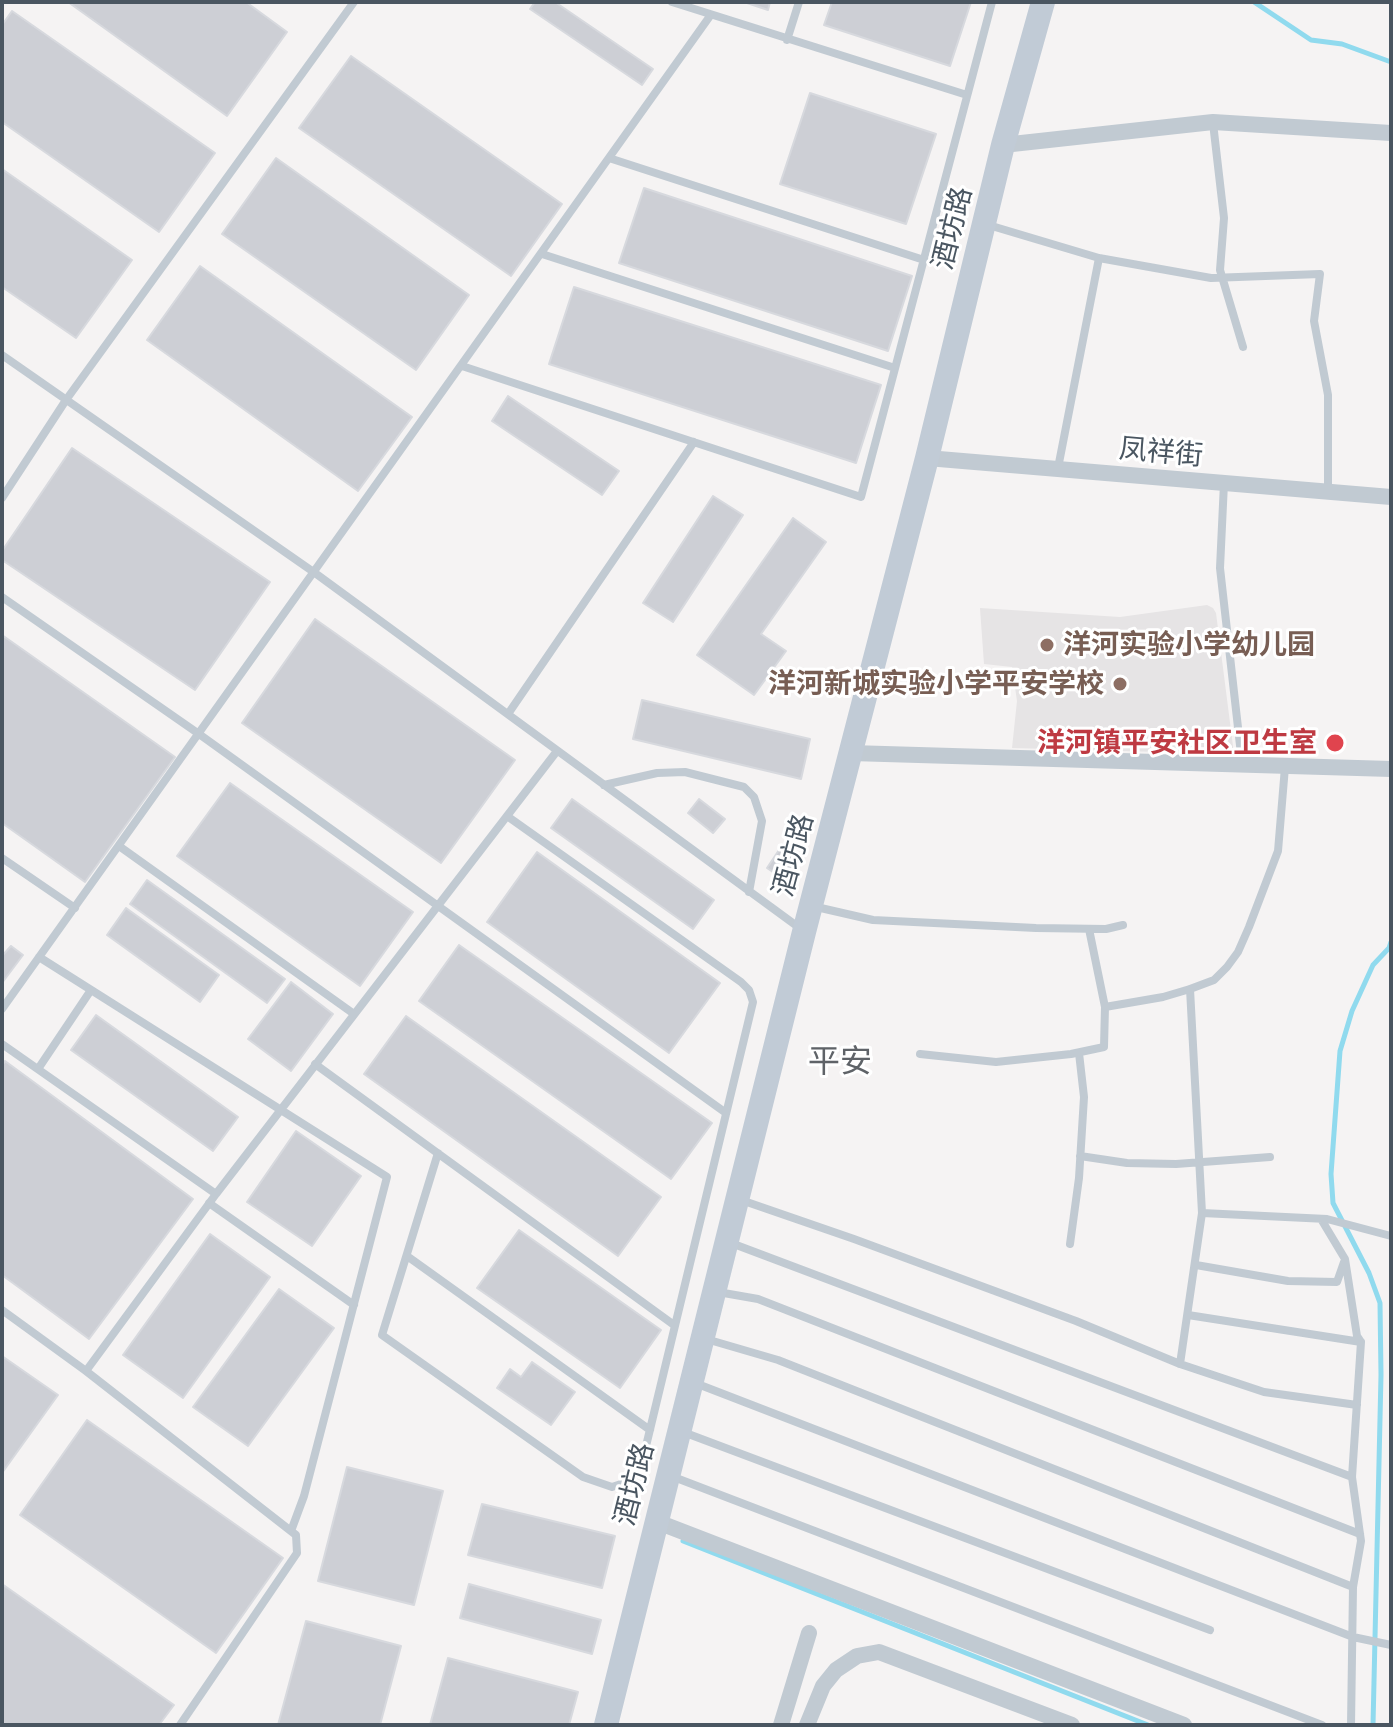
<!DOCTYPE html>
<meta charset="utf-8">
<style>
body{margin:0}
#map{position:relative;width:1393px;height:1727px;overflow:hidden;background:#f5f3f3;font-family:Commissioner,sans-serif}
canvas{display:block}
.frame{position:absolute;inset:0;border:4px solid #4a5661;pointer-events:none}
</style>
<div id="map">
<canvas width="1393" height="1727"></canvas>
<div class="frame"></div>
</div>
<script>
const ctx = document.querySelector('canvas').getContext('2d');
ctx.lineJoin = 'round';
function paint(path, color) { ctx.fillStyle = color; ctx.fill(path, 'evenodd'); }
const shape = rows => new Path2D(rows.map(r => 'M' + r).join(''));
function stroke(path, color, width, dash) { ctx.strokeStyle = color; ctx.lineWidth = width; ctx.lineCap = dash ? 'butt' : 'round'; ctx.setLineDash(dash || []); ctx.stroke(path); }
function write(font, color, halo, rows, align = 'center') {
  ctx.font = font + ' Commissioner,"Noto Sans SC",sans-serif'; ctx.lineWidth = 6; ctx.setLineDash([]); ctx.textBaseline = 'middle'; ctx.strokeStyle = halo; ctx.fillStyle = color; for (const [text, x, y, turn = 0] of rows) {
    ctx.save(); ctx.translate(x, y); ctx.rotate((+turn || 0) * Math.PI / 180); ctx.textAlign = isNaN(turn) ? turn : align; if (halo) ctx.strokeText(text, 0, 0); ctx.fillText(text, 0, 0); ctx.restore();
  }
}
paint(shape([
 [1207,605,1213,608,1216,613,1234,754,1012,748,1017,701,1012,667,984,664,980,608,1120,617]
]), '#e6e4e5');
stroke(shape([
 [1254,2,1311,40,1342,44,1391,62],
 [683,1541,1148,1725],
 [1373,1725,1381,1375,1380,1303,1369,1273,1333,1203,1331,1174,1340,1051,1352,1011,1373,965,1389,948,1391,942]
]), '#90daee', 5);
const building = shape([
 [68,2,246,2,287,32,227,116,68,2],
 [535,2,555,2,653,69,642,85,530,9,535,2],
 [744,2,770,2,768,10,744,2],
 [832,2,971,2,950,66,824,25,832,2],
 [12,11,215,153,159,232,2,122,2,25,12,11],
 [351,56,562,204,511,276,299,128,351,56],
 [810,93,936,134,906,224,780,184,810,93],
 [276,158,469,295,416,370,222,234,276,158],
 [2,169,132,260,76,338,2,287,2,169],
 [644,188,912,276,888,351,619,263,644,188],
 [200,266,412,417,358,491,147,340,200,266],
 [574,287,881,385,856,463,549,364,574,287],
 [508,396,619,471,602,495,492,421,508,396],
 [72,448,270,582,195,690,2,560,2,551,72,448],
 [713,496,743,515,673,622,643,603,713,496],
 [793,518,826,542,761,634,786,651,754,695,697,655,793,518],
 [315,619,515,760,441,863,242,723,315,619],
 [2,635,175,757,85,882,2,823,2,635],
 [642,700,810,739,801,779,633,739,642,700],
 [230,783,413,912,360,986,177,856,230,783],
 [572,799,714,900,693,929,551,828,572,799],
 [699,799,725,819,713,833,688,813,699,799],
 [783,844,799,854,783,879,767,868,783,844],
 [537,852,720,983,669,1053,487,922,537,852],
 [147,880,285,979,267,1003,130,904,147,880],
 [126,908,219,975,200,1002,107,935,126,908],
 [459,945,712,1123,671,1179,419,1001,459,945],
 [11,946,23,955,2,983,2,956,11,946],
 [291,982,333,1014,291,1071,248,1039,291,982],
 [96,1015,238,1117,213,1151,71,1050,96,1015],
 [406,1016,661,1197,618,1256,364,1074,406,1016],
 [5,1061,193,1199,89,1339,2,1275,2,1066,5,1061],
 [296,1131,361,1176,312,1246,247,1202,296,1131],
 [519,1230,661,1330,620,1388,477,1288,519,1230],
 [210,1234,270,1277,183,1398,123,1355,210,1234],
 [279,1289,334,1328,248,1446,193,1407,279,1289],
 [2,1356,58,1395,2,1473,2,1356],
 [532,1362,575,1392,551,1425,497,1388,510,1369,521,1377,532,1362],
 [87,1420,283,1558,216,1653,20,1515,87,1420],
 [347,1467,443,1491,414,1605,318,1581,347,1467],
 [482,1504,615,1536,602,1588,468,1555,482,1504],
 [2,1584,174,1705,159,1725,2,1725,2,1584],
 [469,1584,601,1620,592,1654,460,1618,469,1584],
 [306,1621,401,1646,380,1725,278,1725,306,1621],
 [448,1658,578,1692,569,1725,430,1725,448,1658]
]);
paint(building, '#cdcfd5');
stroke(building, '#d7d9de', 2);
stroke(shape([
 [672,2,967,95],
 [787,40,799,2],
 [1213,123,1224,218,1220,270,1243,347],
 [609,158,924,260],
 [985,224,1099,258,1211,278,1320,274,1314,321,1328,395,1328,490],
 [542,254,895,368],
 [2,355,315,573,801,929],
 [462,366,861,497,992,2],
 [1058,468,1099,258],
 [1224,483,1220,568,1242,763],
 [2,498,66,400,354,2],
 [2,597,199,734,726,1113],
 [508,714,694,442],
 [604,785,657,773,685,772,744,787,754,797,762,821,749,892],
 [119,846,354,1014],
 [2,858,75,908],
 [812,906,873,920,1036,928,1106,929,1123,925],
 [39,957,387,1177,304,1496,291,1531],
 [1105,1007,1163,997,1190,989,1214,980,1227,967,1238,952,1249,927,1278,851,1285,767],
 [2,1009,710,16],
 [2,1044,216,1194],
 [920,1054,996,1062,1071,1054,1104,1047,1105,1007,1089,929],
 [315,1064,674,1325],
 [38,1069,91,990],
 [438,1153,382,1335,583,1477,612,1487,630,1481,640,1471,753,1002,749,990,741,982,507,816],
 [1080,1156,1127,1163,1176,1164,1270,1157],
 [741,1200,854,1239,1076,1321,1180,1364,1264,1392,1357,1405],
 [209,1203,354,1305],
 [1202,1213,1327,1219,1391,1236],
 [1321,1219,1345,1259,1357,1336,1361,1342,1352,1477,1361,1541,1353,1587,1351,1725],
 [731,1243,1352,1477],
 [1070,1244,1079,1178,1084,1097,1079,1053],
 [407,1256,650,1430],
 [1196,1265,1288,1281,1337,1282,1344,1262],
 [718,1292,758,1299,1360,1534],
 [2,1310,86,1371,296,1535,297,1553,180,1725],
 [1188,1315,1361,1342],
 [706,1339,778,1360,1353,1587],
 [1180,1364,1202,1213,1190,989],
 [86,1371,216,1194,557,751],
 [695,1383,1353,1637,1391,1645],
 [683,1432,1210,1630],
 [671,1476,1322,1725]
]), '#c1cad2', 8);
stroke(shape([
 [1003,145,1213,122,1391,133],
 [927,458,1391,497],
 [851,753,1391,769],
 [655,1521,1184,1725],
 [781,1725,809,1633],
 [807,1725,823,1686,836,1670,857,1656,879,1652,1072,1725]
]), '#c1cad2', 16);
stroke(shape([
 [606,1725,804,932,927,458,1003,145,1043,2]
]), '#c1cbd6', 24);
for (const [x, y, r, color] of [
 [1047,645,8,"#8d6e63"],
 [1120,684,8,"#8d6e63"],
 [1335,743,10,"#e0444e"]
]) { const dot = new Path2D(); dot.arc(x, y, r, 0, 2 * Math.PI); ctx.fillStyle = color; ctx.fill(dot); stroke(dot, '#fff', 3); }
write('28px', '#4a5661', '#fff', [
 ["酒坊路",952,228,-76],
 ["凤祥街",1161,452,5],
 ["酒坊路",793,855,-75],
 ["酒坊路",634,1484,-76]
]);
write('bold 28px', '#785e54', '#fff', [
 ["洋河实验小学幼儿园",1063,645],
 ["洋河新城实验小学平安学校",1104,684,"right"]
], 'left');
write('bold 28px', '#be3a42', '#fff', [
 ["洋河镇平安社区卫生室",1317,743]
], 'right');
write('32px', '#5f6368', '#fff', [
 ["平安",840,1061]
]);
</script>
